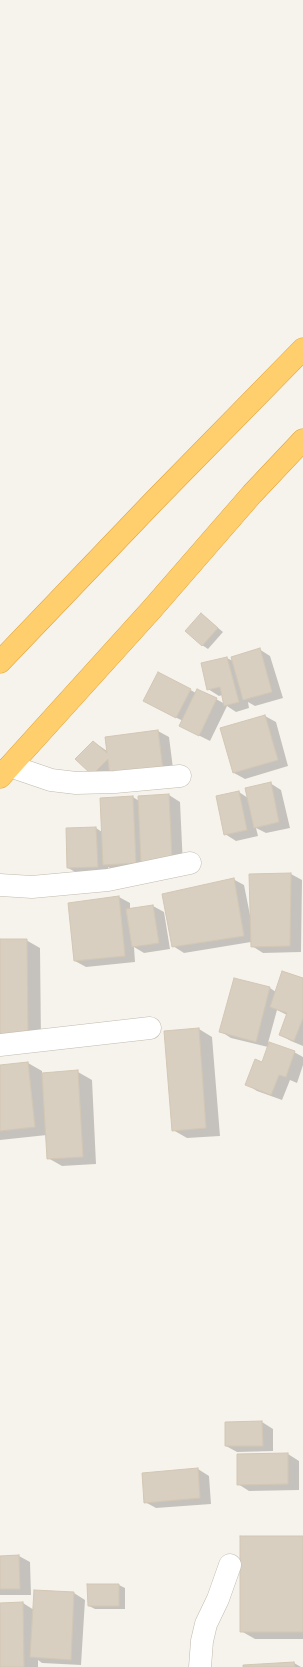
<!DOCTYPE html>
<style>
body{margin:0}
canvas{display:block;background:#f6f3ec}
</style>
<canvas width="303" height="1667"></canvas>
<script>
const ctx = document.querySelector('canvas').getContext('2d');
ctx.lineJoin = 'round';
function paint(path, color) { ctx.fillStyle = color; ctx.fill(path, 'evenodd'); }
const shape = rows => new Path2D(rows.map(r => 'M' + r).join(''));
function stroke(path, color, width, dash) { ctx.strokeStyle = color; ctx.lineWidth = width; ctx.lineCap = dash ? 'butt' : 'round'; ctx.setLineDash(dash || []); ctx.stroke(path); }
paint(shape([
 [201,614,223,632,208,649,202,645],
 [259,649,270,656,283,698,255,706,248,702,249,708,236,712,227,706,210,741,180,726,183,721,155,707,159,673,196,693,216,699,225,704,222,695,219,696,208,689,227,658,233,661],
 [265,716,276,722,288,766,245,779,234,773,221,728],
 [158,731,169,737,174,776,92,774,94,742,107,751],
 [270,783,281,790,290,828,266,833,256,828,258,836,236,841,225,834,239,792,248,798],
 [169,795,180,802,183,866,115,871,108,867,109,873,79,874,68,868,96,828,102,832,133,797,139,801],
 [291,874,302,880,301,952,263,953,252,946,251,942,184,953,173,946,233,879,244,885,250,915],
 [119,897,130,903,130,909,153,906,164,912,170,949,144,953,134,947,135,962,86,967,75,961],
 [0,940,26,940,40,948,41,1041,0,1041],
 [235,979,270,988,276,992,303,979,303,1046,291,1041,280,1035,287,1015,277,1010,268,1043,294,1052,303,1057,303,1065,297,1083,290,1080,282,1100,257,1091,246,1084,262,1063,268,1047,231,1038,220,1031],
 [199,1029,212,1037,220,1136,187,1138,173,1130],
 [28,1063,42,1071,42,1074,78,1072,92,1080,96,1164,62,1166,48,1158,47,1135,0,1140,0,1066],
 [262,1422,273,1429,273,1451,237,1452,226,1446],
 [288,1454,299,1461,299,1490,249,1491,238,1484],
 [198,1469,209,1476,211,1504,156,1508,145,1502],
 [303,1537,303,1639,255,1639,241,1631],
 [19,1556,30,1562,31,1595,0,1595,0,1557],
 [119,1585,125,1588,125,1609,95,1609,89,1606],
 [35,1591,74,1593,85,1600,81,1665,42,1663,38,1660,38,1667,0,1667,0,1604,23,1603,34,1610],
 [294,1663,301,1667,244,1667]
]), '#0003');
const building = shape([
 [201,613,218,628,202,646,185,631,201,613],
 [260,648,272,692,243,700,231,657,260,648],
 [227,657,239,702,224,706,220,687,207,690,201,663,227,657],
 [158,672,191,689,176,718,143,701,158,672],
 [197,689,217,698,199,736,179,726,197,689],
 [265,715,278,760,233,773,220,728,265,715],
 [158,730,163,770,110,777,108,759,92,775,75,759,93,741,107,753,105,737,158,730],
 [271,782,279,822,254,828,245,788,271,782],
 [239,791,247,830,224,835,216,796,239,791],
 [169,794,172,860,141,862,138,796,169,794],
 [133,796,136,863,103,865,100,798,133,796],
 [96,827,98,867,67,868,66,828,96,827],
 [291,873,290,946,251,947,249,874,291,873],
 [234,878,244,936,172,947,162,894,234,878],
 [119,896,125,956,74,961,68,903,119,896],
 [153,905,159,943,132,947,126,909,153,905],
 [0,939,27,939,28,1033,0,1034,0,939],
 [282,971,303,978,303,1018,294,1041,279,1035,287,1013,270,1007,282,971],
 [234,978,270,987,256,1042,219,1032,234,978],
 [199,1028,206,1128,172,1131,164,1031,199,1028],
 [269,1042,295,1051,286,1077,279,1075,271,1095,245,1085,255,1059,262,1062,269,1042],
 [28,1062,35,1127,0,1131,0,1065,28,1062],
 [78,1070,83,1157,47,1159,42,1073,78,1070],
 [262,1421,263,1446,225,1446,225,1422,262,1421],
 [288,1453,288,1484,237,1485,237,1454,288,1453],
 [198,1468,200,1498,144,1503,142,1473,198,1468],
 [240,1536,303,1536,303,1632,240,1632,240,1536],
 [19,1555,20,1589,0,1589,0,1556,19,1555],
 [87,1584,119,1584,119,1606,88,1606,87,1584],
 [34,1590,74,1592,71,1660,30,1657,34,1590],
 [23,1602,24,1667,0,1667,0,1603,23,1602],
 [294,1662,295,1667,243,1667,243,1665,294,1662]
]);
paint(building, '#d8cfc1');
stroke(building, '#d3c7b4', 1);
const minor = shape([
 [10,766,51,780,76,783,115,782,180,776],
 [0,885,32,887,108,880,190,863],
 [0,1045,150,1028],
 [200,1667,202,1641,206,1624,218,1599,230,1565]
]);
const highway = shape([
 [0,662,154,501,303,349],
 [0,777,152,609,252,494,303,440]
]);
stroke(minor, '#c2bbae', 23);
stroke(highway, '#e0a43c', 23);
stroke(minor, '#fff', 22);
stroke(highway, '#ffcf6e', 22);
</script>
